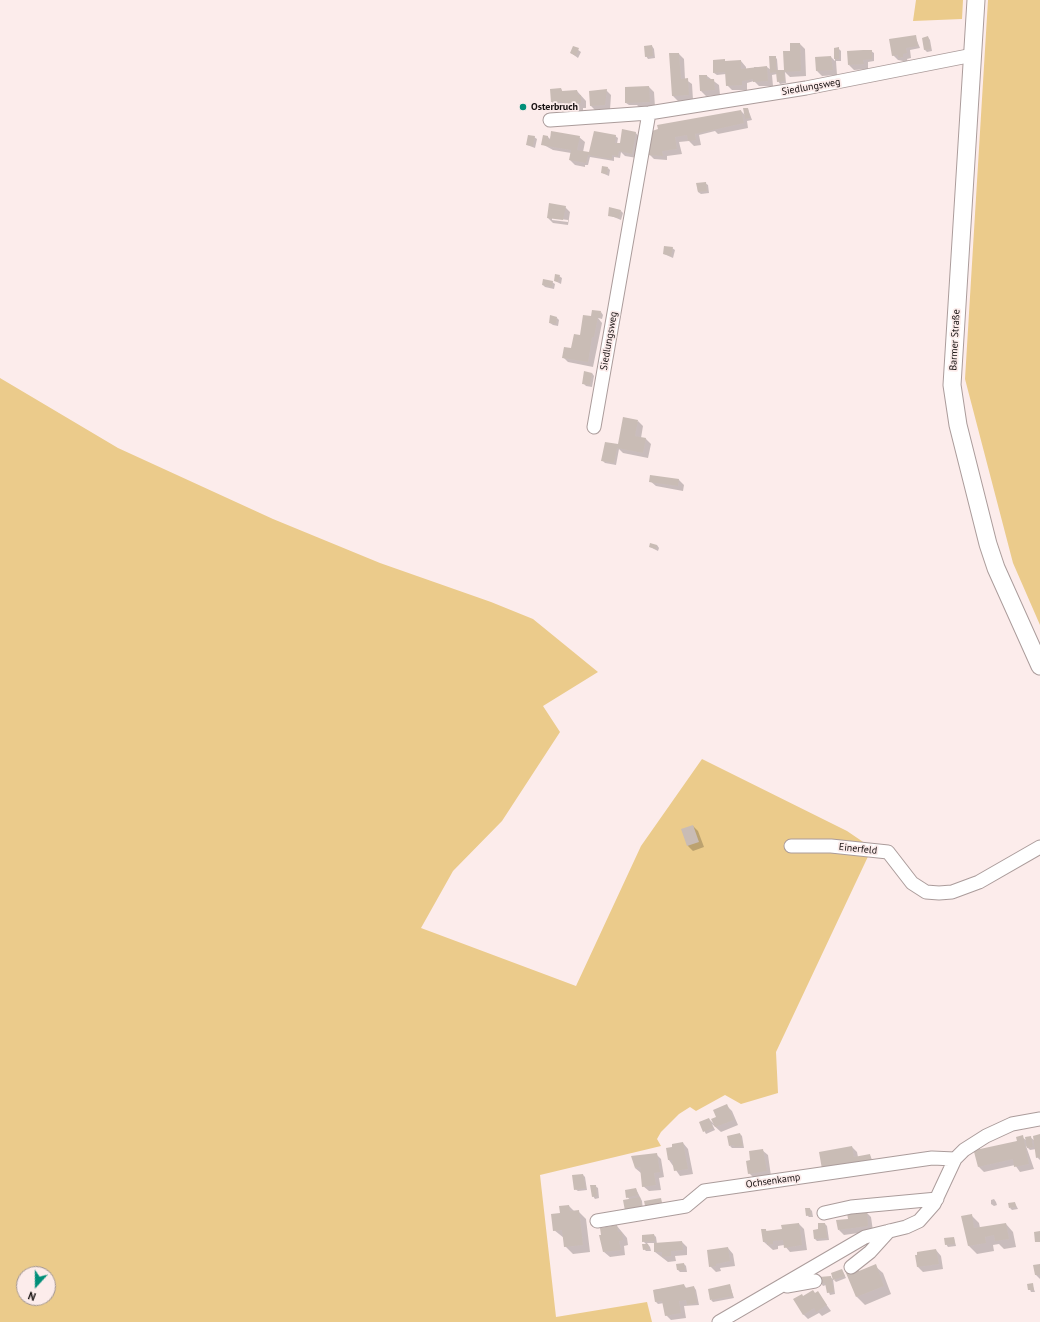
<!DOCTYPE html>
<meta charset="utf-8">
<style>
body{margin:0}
#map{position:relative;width:1040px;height:1322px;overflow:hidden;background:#fceceb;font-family:"PT Sans",sans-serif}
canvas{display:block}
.north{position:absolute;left:16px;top:1266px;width:40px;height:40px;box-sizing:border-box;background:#fceceb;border:1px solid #a09493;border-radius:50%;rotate:201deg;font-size:11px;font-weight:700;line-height:16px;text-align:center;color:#161010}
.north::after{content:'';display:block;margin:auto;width:14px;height:18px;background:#018f79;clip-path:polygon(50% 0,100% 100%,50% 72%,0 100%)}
</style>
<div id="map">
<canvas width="1040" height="1322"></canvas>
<div class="north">N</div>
</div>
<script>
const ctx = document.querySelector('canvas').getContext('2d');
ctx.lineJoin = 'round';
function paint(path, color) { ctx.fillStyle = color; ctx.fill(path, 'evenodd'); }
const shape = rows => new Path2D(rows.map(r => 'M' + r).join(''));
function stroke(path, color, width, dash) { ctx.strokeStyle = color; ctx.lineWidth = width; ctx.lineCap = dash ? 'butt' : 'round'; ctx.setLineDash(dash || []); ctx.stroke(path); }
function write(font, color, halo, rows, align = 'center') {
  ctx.font = font + ' "PT Sans",sans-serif'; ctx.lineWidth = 3.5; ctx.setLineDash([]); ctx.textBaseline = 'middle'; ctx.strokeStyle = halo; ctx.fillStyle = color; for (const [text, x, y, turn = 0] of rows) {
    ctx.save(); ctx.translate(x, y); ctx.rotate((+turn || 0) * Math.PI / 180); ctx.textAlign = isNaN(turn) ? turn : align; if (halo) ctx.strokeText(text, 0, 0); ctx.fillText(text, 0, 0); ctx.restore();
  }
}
paint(shape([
 [916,0,963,0,962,19,913,21],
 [988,0,1040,0,1040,625,1013,563,965,379],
 [0,378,118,448,273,519,380,563,491,602,533,619,598,672,543,706,560,732,502,821,453,871,421,928,576,986,641,846,702,759,847,831,872,848,776,1052,778,1093,741,1104,725,1095,696,1111,690,1107,679,1114,661,1132,657,1139,661,1146,540,1175,556,1317,647,1302,652,1322,0,1322],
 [24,1274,48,1274,48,1298,24,1298]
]), '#ebcb8b');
paint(shape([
 [915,36,920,48,910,50,911,58,907,59,908,62,898,60,893,55],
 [928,37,930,40,932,51,927,52,925,50,923,38],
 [800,44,805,49,806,76,790,77,785,72,786,83,780,84,778,81,777,74,772,75,773,86,759,86,754,81,747,83,747,90,732,90,727,85,726,74,717,75,714,73,724,60,726,62,741,61,746,67,746,70,754,71,754,67,767,67,771,70,775,57,777,59,778,71,785,72,784,52,791,52],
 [652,46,654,49,655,58,648,59,646,56],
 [574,47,581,52,578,58,571,53],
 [835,49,839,49,841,51,841,61,836,61,837,75,822,76,817,71,831,57,835,61],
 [871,51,874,53,874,61,868,62,868,69,854,70,849,65],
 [679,54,684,59,685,79,692,84,693,100,678,101,673,96],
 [707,76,719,85,720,95,706,96,701,91],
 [649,87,654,92,655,107,640,108,637,105,629,105,626,103,626,88],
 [561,89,563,92,577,91,586,101,586,108,583,108,583,111,568,112,563,107,563,104,554,104,552,102],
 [606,90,611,95,610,110,596,111,591,106,590,92],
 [748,109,752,120,747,121,748,128,718,134,715,131,699,135,701,145,694,146,689,141,679,142,682,154,667,156,667,160,654,159,649,154,653,132,741,111,745,115],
 [552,132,579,137,585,142,583,152,589,153,615,136,618,138,617,144,621,145,635,132,640,138,637,158,625,156,621,152,620,158,614,157,614,161,590,157,588,165,585,165,585,167,575,165,570,160,571,153,553,150,542,144,548,137,550,139],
 [534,137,537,139,535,148,527,145],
 [608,168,610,170,609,176,602,173],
 [705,183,708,185,709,193,701,194,698,192,697,184],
 [565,207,570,212,568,225,553,223,548,218],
 [552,218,568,220,568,222,552,220],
 [621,211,623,213,621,220,609,215],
 [672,248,675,250,673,258,664,254],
 [559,276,562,278,561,284,555,281],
 [544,280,552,282,555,284,554,289,545,287,543,285],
 [601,312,603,315,602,319,598,318,602,323,593,367,568,362,563,357,572,350,594,317],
 [557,318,559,320,558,326,553,325,550,323],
 [592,373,594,376,592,387,586,386,584,384],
 [638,421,643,426,641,438,646,439,651,444,648,458,623,453,619,449,616,465,605,463,602,460,618,445],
 [679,480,684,485,683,491,656,486,650,481],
 [657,545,659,548,658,551,650,547],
 [693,826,698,831,704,847,693,851,688,846,682,830],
 [727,1106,732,1111,738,1125,721,1132,712,1124,715,1130,706,1134,700,1122,709,1119,714,1124],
 [740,1134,742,1136,744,1148,732,1148,730,1146],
 [1040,1135,1040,1160,1037,1157,1036,1149,1030,1150,1026,1146,1034,1169,1020,1172,1015,1165,984,1172,979,1167,979,1148,981,1150,1016,1142,1022,1137,1027,1141,1030,1137,1035,1141],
 [683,1143,688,1149,693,1174,680,1176,669,1160],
 [852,1147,857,1152,858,1157,870,1155,873,1162,828,1173],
 [762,1150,768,1155,771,1176,754,1178,749,1173,751,1161],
 [656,1154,661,1159,664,1177,659,1178,661,1190,649,1191,643,1186,641,1173,635,1168],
 [583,1175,585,1177,587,1190,578,1191,575,1189],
 [595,1186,598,1188,599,1198,595,1199,593,1196],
 [636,1189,642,1201,643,1210,627,1197],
 [994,1199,996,1202,997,1205,994,1206,991,1204,991,1200],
 [1015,1203,1018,1209,1012,1210,1010,1208],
 [569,1206,575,1212,578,1211,586,1219,590,1252,573,1254,565,1246,564,1238,554,1230,561,1214],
 [810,1209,812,1211,813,1217,809,1217,807,1215],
 [866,1212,871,1217,873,1231,844,1235,839,1230,849,1220],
 [971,1215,979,1223,980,1228,1006,1224,1013,1232,1016,1247,1004,1249,999,1244,993,1245,994,1251,977,1254,969,1246],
 [799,1224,804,1229,807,1250,790,1252,784,1245,778,1246,778,1249,773,1250,764,1242,766,1230,767,1232,783,1230],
 [825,1224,827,1226,829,1240,817,1241,815,1239],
 [617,1226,627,1238,628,1245,624,1246,625,1255,610,1257,604,1252],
 [654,1235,656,1237,657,1244,682,1242,687,1247,687,1255,675,1256,676,1261,668,1262,655,1252,655,1243,647,1243,650,1247,651,1251,646,1251,644,1249,647,1245,643,1241],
 [954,1238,956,1246,948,1247,946,1244],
 [728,1248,733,1254,735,1266,720,1268,721,1271,716,1272,710,1266],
 [936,1250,941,1256,943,1269,923,1272,918,1267,916,1256],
 [677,1264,684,1264,686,1266,687,1272,680,1272,678,1270],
 [1040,1265,1040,1279,1036,1275],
 [875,1266,883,1273,891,1294,865,1305,857,1297,858,1269,860,1272],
 [842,1270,846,1278,836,1282,834,1280],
 [830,1277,833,1279,835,1294,830,1295,826,1285,823,1286,821,1283],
 [1032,1284,1035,1292,1031,1292,1028,1285],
 [684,1285,687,1289,694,1287,696,1290,699,1305,684,1306,686,1318,671,1320,666,1315,664,1303,658,1304,656,1302,654,1290],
 [730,1286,734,1298,713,1302,711,1300],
 [818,1293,831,1311,822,1316,819,1313,808,1319,803,1314,804,1297]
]), '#0003');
paint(shape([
 [916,35,918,46,906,48,907,53,903,54,903,57,898,58,898,55,892,56,889,39],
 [928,36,931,49,924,50,922,38],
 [790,43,800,43,801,71,784,72,785,81,777,82,776,72,770,73,769,56,776,56,776,70,784,70,783,51,790,51],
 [652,45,653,56,645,57,644,46],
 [573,46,579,48,576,56,570,53],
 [839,47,839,59,834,59,834,48],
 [863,50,872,50,872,59,863,60,864,64,848,65,847,51],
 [669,53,679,53,681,79,688,78,689,95,672,96],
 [831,56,833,70,816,71,815,57],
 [725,59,725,61,741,60,741,69,767,66,768,81,753,82,753,79,748,80,742,81,742,85,726,86,725,72,713,73,713,60],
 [699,75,707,75,707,79,714,79,715,90,700,91],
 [649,86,650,102,625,103,625,87],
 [561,88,562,91,577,90,578,95,581,95,581,103,578,103,578,106,562,107,562,102,551,102,550,89],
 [607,89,605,105,590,106,589,91],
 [743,108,748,108,750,118,745,119],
 [741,110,744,123,695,134,696,140,688,141,687,135,675,137,677,149,662,151,663,156,647,155,652,131,658,129,657,125],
 [622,129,636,132,632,154,619,151,618,156,612,155,612,159,588,155,586,163,569,160,571,150,541,145,543,135,548,136,548,139,550,140,551,131,580,136,577,150,589,152,594,131,616,135,615,143,620,143],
 [528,135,535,136,533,146,526,145],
 [602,166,608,167,607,174,601,173],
 [706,182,707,191,698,192,696,183],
 [549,203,566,206,563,220,547,218],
 [609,207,621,210,619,218,608,216],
 [664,246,673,247,671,256,663,254],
 [555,274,560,275,558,282,554,281],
 [543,279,553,281,552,287,542,285],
 [592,310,601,311,600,318,598,317,594,337,592,337,588,362,562,358,564,347,571,348,574,334,580,335,583,315,591,316],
 [550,315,557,317,556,324,549,323],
 [584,371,592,373,590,385,582,384],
 [623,417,638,420,635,436,646,438,643,453,617,448,614,463,601,461,605,442,618,444],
 [650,475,679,479,678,486,649,482],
 [650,543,657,545,656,549,649,547],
 [693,825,699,842,687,846,681,829],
 [727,1104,734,1120,715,1127,711,1119,716,1117,713,1110],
 [709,1118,713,1128,703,1132,699,1122],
 [740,1133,743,1146,735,1147,734,1145,729,1146,727,1136],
 [1040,1134,1040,1157,1036,1158,1033,1136],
 [1023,1135,1029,1164,1014,1167,1013,1159,978,1167,973,1148,979,1147,980,1149,1017,1141,1016,1137],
 [1031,1136,1033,1147,1027,1148,1025,1137],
 [683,1142,688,1169,674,1171,672,1160,668,1160,666,1148,672,1147,672,1144],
 [852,1146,854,1157,870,1154,871,1160,822,1169,819,1152],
 [763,1149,767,1171,748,1174,746,1161,750,1160,749,1151],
 [657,1153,660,1172,654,1173,656,1185,642,1187,640,1167,635,1168,631,1156],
 [583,1174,586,1188,574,1190,572,1175],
 [590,1185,596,1185,597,1196,592,1197],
 [636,1188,638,1195,626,1198,625,1190],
 [640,1197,642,1208,625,1211,623,1200],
 [661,1198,663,1207,646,1210,644,1201],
 [1015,1202,1016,1207,1009,1208,1008,1203],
 [569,1205,570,1211,579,1210,583,1245,564,1247,562,1230,553,1231,551,1214,560,1213,559,1206],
 [805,1208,810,1208,811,1215,806,1216],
 [867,1211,868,1226,838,1230,836,1220,848,1219,847,1213],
 [972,1214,974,1228,1006,1223,1009,1239,995,1241,994,1235,985,1237,986,1243,968,1246,961,1216],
 [799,1223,802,1245,784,1248,783,1240,773,1241,773,1244,767,1245,767,1242,763,1242,761,1229,766,1229,766,1231,782,1229,781,1225],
 [818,1223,825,1223,827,1238,814,1239,813,1230,818,1229],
 [617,1225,618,1232,622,1232,623,1240,619,1241,621,1250,603,1252,599,1235,601,1235,600,1228],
 [1040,1231,1040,1242,1035,1242,1034,1232],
 [654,1234,655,1241,642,1242,642,1235],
 [954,1237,955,1244,945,1245,944,1238],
 [682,1241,683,1250,671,1251,671,1256,662,1257,662,1252,654,1252,654,1243],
 [642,1244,648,1244,649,1249,643,1250],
 [728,1247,730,1261,716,1264,716,1266,709,1267,707,1250],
 [936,1249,939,1264,917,1267,915,1255,917,1255,917,1252],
 [684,1263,685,1270,677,1270,676,1264],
 [876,1264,884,1286,856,1297,846,1273,858,1268,859,1271],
 [1040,1264,1040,1275,1035,1275,1033,1265],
 [842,1269,845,1276,833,1280,831,1273],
 [831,1276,834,1292,827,1293,825,1283,820,1284,819,1277],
 [1033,1283,1034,1290,1028,1290,1027,1284],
 [684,1284,685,1288,694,1286,697,1303,687,1305,686,1300,679,1301,681,1313,665,1316,662,1301,655,1302,653,1290],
 [730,1284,733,1296,710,1300,708,1289],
 [813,1290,815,1293,818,1291,827,1305,816,1312,814,1308,803,1315,793,1299,802,1294,803,1296]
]), '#c9bcb5');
const minor = shape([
 [550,120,649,113,806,88,973,55],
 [594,427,649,113],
 [791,846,831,846,888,852,912,883,926,892,939,893,952,892,979,882,1040,847],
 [824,1213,851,1207,937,1199],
 [597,1221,686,1206,704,1191,932,1158,955,1159],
 [851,1267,870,1252,889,1231],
 [787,1286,815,1281],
 [719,1322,865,1237,906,1227,919,1221,934,1204,955,1159,964,1150,986,1136,1012,1124,1040,1119]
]);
const major = shape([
 [976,0,952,385,958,425,988,544,996,568,1040,666]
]);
stroke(minor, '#ab9c9b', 15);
stroke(major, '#ab9c9b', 19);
stroke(minor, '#fff', 13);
stroke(major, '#fff', 17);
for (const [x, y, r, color] of [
 [523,107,4,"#018f79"]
]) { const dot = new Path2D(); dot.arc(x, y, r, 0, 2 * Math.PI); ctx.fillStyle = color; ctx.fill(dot); stroke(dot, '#fceceb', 1.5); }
write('10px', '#161010', '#fceceb', [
 ["Siedlungsweg",811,87,-10],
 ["Barmer Straße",955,340,-87],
 ["Siedlungsweg",609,341,-80],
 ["Einerfeld",858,849,6],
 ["Ochsenkamp",773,1181,-8]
]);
write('bold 10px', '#161010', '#fceceb', [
 ["Osterbruch",531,107]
], 'left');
</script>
